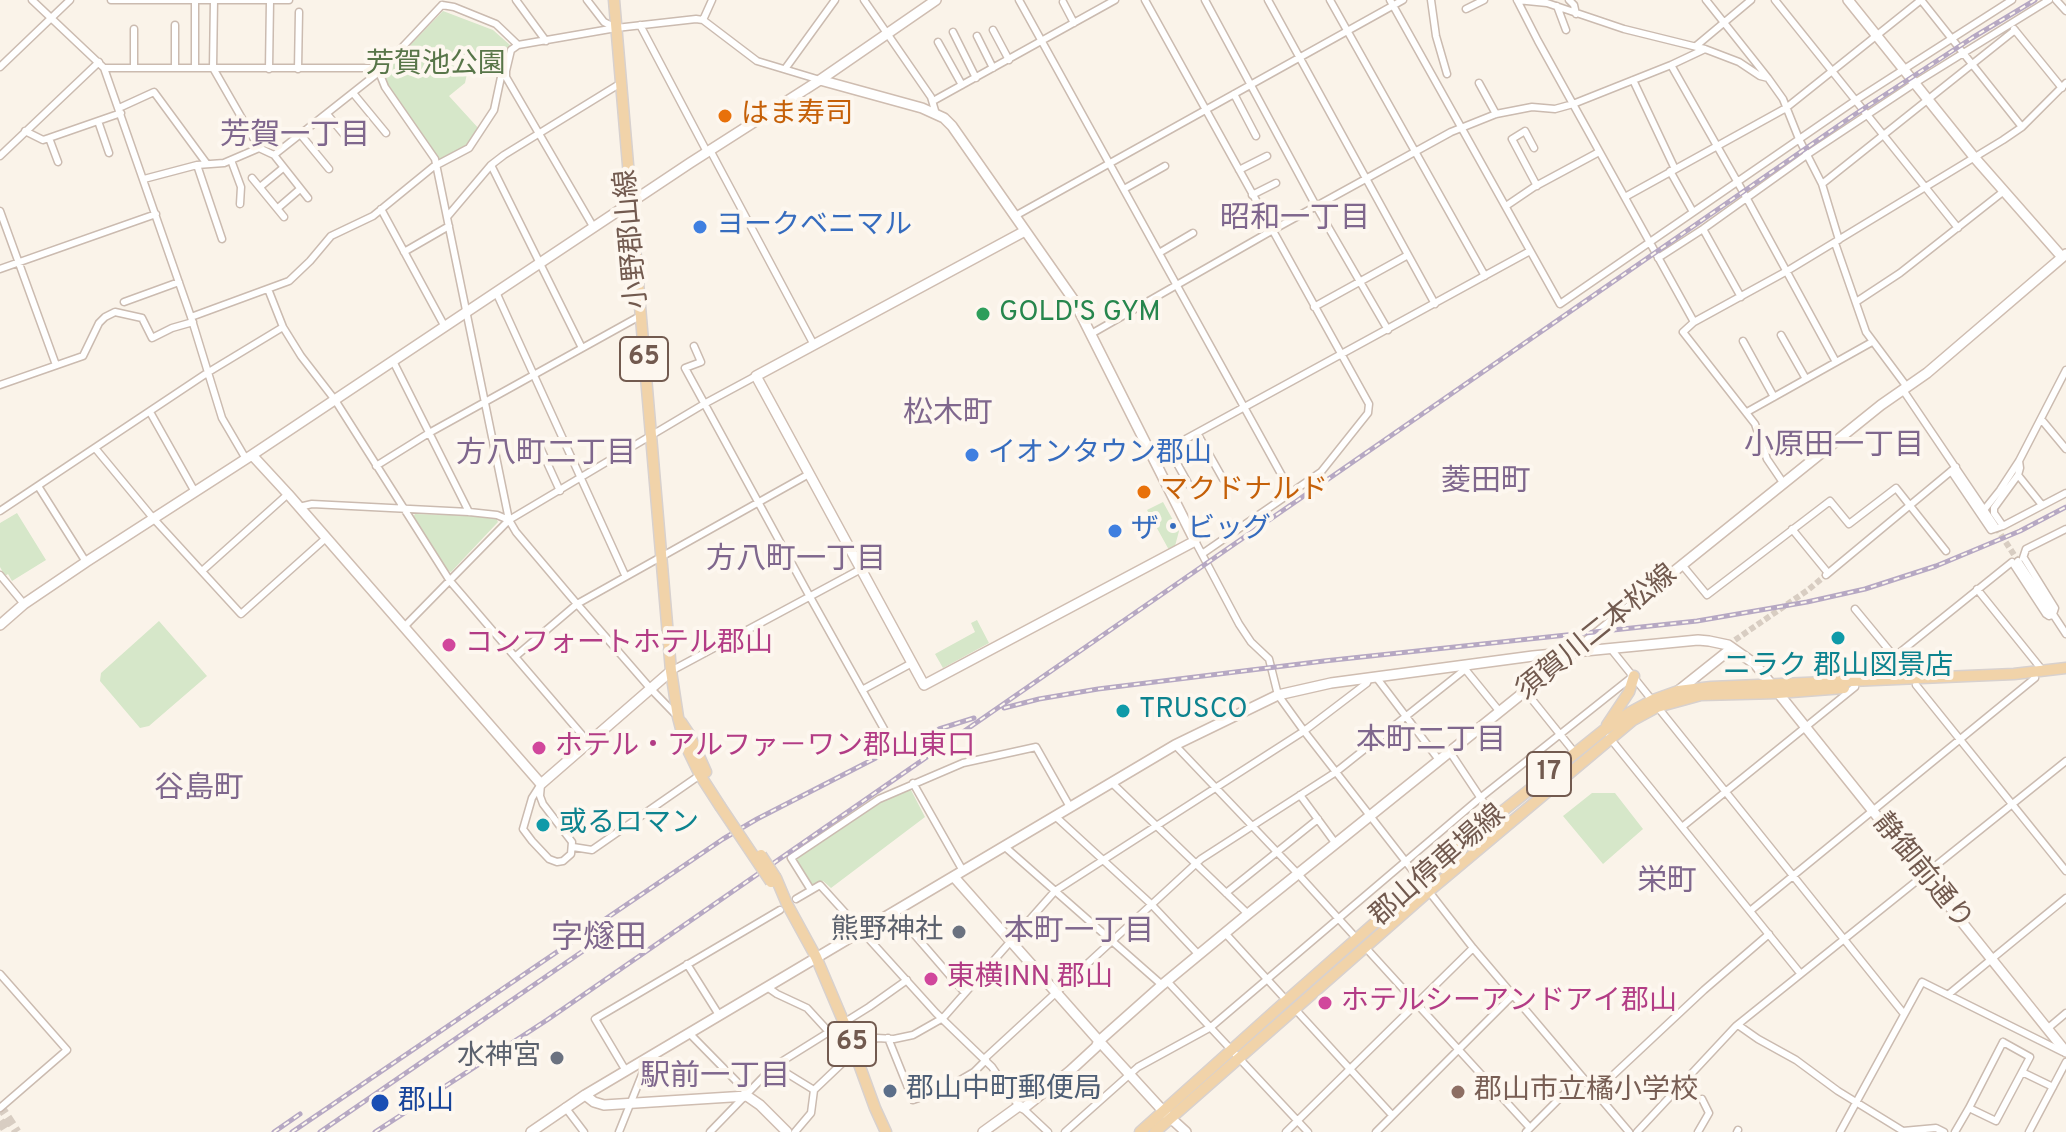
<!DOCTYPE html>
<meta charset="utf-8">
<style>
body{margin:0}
canvas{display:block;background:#faf3e9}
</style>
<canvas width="2066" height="1132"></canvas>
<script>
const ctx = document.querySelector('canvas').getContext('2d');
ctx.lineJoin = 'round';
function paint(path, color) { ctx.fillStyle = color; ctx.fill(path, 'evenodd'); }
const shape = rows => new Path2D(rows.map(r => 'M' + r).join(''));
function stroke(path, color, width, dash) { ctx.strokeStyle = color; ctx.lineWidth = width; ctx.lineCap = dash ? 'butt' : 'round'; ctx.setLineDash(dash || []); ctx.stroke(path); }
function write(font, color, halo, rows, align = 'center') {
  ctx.font = font + ' Overpass,"Noto Sans JP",sans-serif'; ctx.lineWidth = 8; ctx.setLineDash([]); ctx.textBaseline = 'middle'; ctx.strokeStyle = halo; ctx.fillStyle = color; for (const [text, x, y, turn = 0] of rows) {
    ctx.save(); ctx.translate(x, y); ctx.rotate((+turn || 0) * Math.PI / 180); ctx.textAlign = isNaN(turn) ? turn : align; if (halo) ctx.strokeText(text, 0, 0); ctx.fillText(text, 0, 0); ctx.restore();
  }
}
paint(shape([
 [443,11,493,30,510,45,508,53,478,57,468,69,465,83,449,96,480,130,469,148,440,162,383,77,384,72],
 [1163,502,1179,531,1175,546,1169,550,1147,510],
 [17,513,46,560,12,581,8,574,5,576,0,567,0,523],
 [415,514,495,516,498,522,451,572,448,571,413,517],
 [977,620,989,643,943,668,935,654,975,632,971,623],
 [159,621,207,676,149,726,140,728,100,681,101,673],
 [906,788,911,790,925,817,831,888,823,881,811,886,793,859,880,800],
 [1592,793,1615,793,1643,829,1603,864,1563,816]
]), '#d6e7c9');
stroke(shape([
 [1996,527,2018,561],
 [1735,640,1808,590,1826,575]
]), '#d8cdc2', 6, [6, 3]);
stroke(shape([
 [0,1106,17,1132],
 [0,1121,7,1132]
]), '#d8cdc2', 9, [9, 4.5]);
const street = shape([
 [32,0,104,68,191,317,222,418,246,459],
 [111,0,289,0],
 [214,0,213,68,259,148,274,155,379,72,442,5],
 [516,0,546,41],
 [587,0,604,22,616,28],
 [864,0,931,97,936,114],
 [1019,0,1291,492],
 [1145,0,1369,404,1368,413,1321,472,1202,554],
 [1205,0,1316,206,1388,330],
 [1268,0,1435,304],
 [1330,0,1485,276],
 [1390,0,1560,304,1856,100,2012,0],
 [1431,0,1436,36,1447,74],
 [1517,0,1547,3,1624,29,1705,49,1739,62,1760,76,1768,78,1783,99,1799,139,1822,184,1839,240],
 [1517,0,1538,41,1694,322],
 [1569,0,1574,5,1576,14],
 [1706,0,1768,78],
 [1775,0,1958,228],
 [1921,0,2022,127],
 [2056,0,2066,11],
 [1063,2,1074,23],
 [442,5,454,7,496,24,518,45,616,28,696,19,703,20,757,61,820,80],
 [1557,6,1566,30],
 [1466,9,1484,0],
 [703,20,712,0],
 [640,25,707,152],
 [134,29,134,68],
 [2014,29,2062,88],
 [993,30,1009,60],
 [953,32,976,78],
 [977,36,993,68],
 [938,42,962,85],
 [1696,46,1751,0],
 [1671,65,1746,197,1836,362],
 [0,67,70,0],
 [104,68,371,68,379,72],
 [175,68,175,25],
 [195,68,195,1],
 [269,69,270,1],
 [298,69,299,12],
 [785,69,835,0],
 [506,71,506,77,594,228],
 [379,72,385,87,435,159,509,520,516,532,577,604,650,688,678,717],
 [1633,80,1675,169],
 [1479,83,1496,114],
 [353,93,386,133],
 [1234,94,1256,136],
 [933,101,1115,0],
 [119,108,154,92,207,164],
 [327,114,351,143],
 [98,121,109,153],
 [25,131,43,140,49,138],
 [301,135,329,169],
 [1534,148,1525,131,1512,139,1537,186],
 [710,150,814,345],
 [274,155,308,198],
 [0,156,99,62],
 [231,160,241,187,240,204],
 [58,162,49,138,121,113],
 [197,165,222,239],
 [491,165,582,348],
 [1239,170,1267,156],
 [1670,171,1693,212],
 [252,178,284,217],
 [144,179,197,165,224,163,259,148],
 [1822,184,2015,30],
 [260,187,283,168],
 [1124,189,1165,166],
 [1252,195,1276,183],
 [1625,197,1786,108,1921,0],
 [1506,206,1534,187,1599,152],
 [278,208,300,189],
 [381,209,445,327],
 [0,211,56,365],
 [1015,216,1403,0],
 [447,217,491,165,504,155,621,83],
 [1703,229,1741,297],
 [1835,243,1866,332,1907,387],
 [404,252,449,226],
 [1159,253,1193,233],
 [1658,258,1703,229,1808,154,1915,83,2049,0],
 [0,269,156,214],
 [268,289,283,327,301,356,335,400,450,581,589,743],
 [496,292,625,575],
 [124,302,179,282],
 [1856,302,1900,273,2004,191],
 [1314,307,1408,255],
 [191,317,289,281,310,261,331,236,373,216,433,167,469,148,494,110,501,77,506,71,511,50,518,45],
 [1091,334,1280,226,1451,132,1496,114,1532,107,1555,109,1573,104,1671,65,1705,49],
 [1781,335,1806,379],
 [1743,341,1774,397],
 [694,346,701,362,685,368,810,597,884,729],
 [393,361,469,512],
 [0,385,83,356,99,323,105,317,115,312,142,318,152,338,172,328,193,322],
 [1903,390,1995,526],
 [150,412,195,492],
 [1747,412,1872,342],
 [2041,419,2066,449],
 [1197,433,1223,479],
 [539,445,560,491],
 [95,448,153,518,241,614,326,538],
 [1169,449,1189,485],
 [1153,457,1530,251],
 [376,466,429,433,640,316],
 [1951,471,1991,530,2003,526,2066,493],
 [2018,475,2042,505],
 [1784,484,1767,459,1755,424,1683,332,1694,322,1787,271,2003,140,2022,127,2066,83],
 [38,486,86,562],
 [299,507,312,504,469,512,497,515,509,520],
 [1984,510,2000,490,2019,461,2066,370],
 [0,511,207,373,283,327],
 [2003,526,1994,513,1994,508,2018,475,2020,468,2019,461],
 [1792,529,1828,573],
 [1195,541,1239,624,1251,642,1269,659,1278,695,1304,731,1473,948,1629,1132],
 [2023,558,2026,549,2066,529],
 [2018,561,2066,634],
 [1683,566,1707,595,1830,501,1849,524,1896,488,1946,551],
 [202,571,288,494],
 [0,575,24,604],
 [1826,575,1956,467],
 [1977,589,2043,671],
 [1855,609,1912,678],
 [404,627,509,520,704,404,756,376],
 [1611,649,1904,1014],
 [516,656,577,604,809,474],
 [1465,669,1500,712],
 [671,671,861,569],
 [1376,677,1439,760],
 [1868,678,2012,562,2046,614,2049,616,2053,614,2055,608,2024,558],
 [1916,685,2066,871],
 [862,690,912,663],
 [1526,692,1575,753],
 [1609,737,1800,973],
 [1175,745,1298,874,1357,939],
 [1450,752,1494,818],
 [1111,782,1248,914],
 [913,783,963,871],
 [541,784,540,796,543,804,572,842,571,854,563,861,557,862,549,859,532,841,523,829,532,798,541,784],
 [1300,795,1336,844],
 [1055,816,1151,904,1199,955],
 [1682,827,1855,687],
 [1004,846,1162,985],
 [573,847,592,850,700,775],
 [811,890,791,858,879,799,963,763,1036,747,1070,807],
 [1226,893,1318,819],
 [796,899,820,885,936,1013,992,1067,1016,1102,1048,1132],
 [894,911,965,993],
 [1750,911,2035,678],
 [1225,933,1287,1001],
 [1365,947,1530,1128],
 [687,964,719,1015],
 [0,974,67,1050,0,1108],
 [1167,981,1308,1132],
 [767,987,777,994,807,1008,829,1032],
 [1949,994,2066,898],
 [1295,1009,1392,1115],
 [1738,1025,1758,1039,1796,1060,1838,1091,1903,1131,1936,1128,1944,1132],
 [2047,1029,2066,1013],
 [689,1033,743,1088,747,1096],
 [888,1038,913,1100,945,1089,974,1072,986,1060],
 [2003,1042,2030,1057,1996,1121,1969,1108,2003,1042],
 [984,1059,1201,859,1336,772,1468,667],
 [775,1066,814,1090],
 [626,1071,595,1019,780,910],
 [2022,1072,2053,1087],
 [1595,1092,1704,990,1769,934],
 [565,1107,584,1132],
 [619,1132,649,1057],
 [710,1132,773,1067,869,1007,907,980],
 [795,1132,811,1113,814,1090,854,1052,877,1038,894,1039,913,1035,943,1018,1055,891,1304,731,1367,683,1369,678],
 [1065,1132,1138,1067,1211,1027,1480,798,1632,677],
 [1286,1132,1473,948],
 [1376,1132,1512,996],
 [1526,1132,1581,1077],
 [1637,1132,1736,1026,2066,761],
 [1698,1132,1709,1113,1702,1099],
 [1737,1132,1738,1130],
 [1840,1132,1922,982,2063,1052],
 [1955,1132,1969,1108],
 [2029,1132,2066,1062]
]);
const secondary = shape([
 [1848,0,1974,157,2062,257],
 [820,80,922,108,944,118,952,126,1073,299,1195,541,924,685,756,376,1025,231],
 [252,455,288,494,541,784,671,671],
 [0,625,24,604,86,562,252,455,690,163,820,80,936,0],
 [1678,691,1732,648],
 [954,877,1099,1041,1164,1112,1186,1132],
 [585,1095,594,1102,604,1105,747,1096,760,1105,787,1132],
 [531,1132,585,1095,1175,745,1278,695,1331,683,1533,656,1698,640,1709,641,1728,645,1755,664,2066,1052],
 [983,1132,1019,1106,1024,1108,1070,1071,1096,1047,1099,1041,1162,985,1248,914,1881,405,1927,373,2066,254]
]);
const primary = shape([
 [614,0,671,671,678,717,685,744,700,775,720,806],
 [681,722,689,734,706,772],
 [1607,725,1629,692,1634,676],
 [776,878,787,904,816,957,844,1023,875,1108,886,1132],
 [1140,1132,1286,1001,1494,818,1604,730,1629,713,1653,700,1678,691,1711,687,2014,674,2066,668],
 [1155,1132,1429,891,1633,720,1657,707,1701,695,1778,693,1844,688]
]);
stroke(street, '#cbbbb0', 9);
stroke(secondary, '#cfbdb1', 12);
stroke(primary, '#d8d1ce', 13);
stroke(street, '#fff', 6);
stroke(secondary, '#fff', 9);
stroke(primary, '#f1d3a9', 10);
const rail = shape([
 [1004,708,1039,699,1098,689,1324,661,1697,621,1807,602,1865,589,1936,566,2020,531,2066,507],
 [274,1132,300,1114],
 [292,1132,723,839,757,819,903,744,939,729,974,718],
 [320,1132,586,949],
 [375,1132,547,1020,1854,115,1972,38,2035,0]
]);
stroke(rail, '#b6a8c3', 5);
stroke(rail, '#fdf7ef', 2, [6]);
const primaryBridge = shape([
 [720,806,771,882],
 [761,855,776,878]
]);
stroke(primaryBridge, '#d8d1ce', 13, []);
stroke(primaryBridge, '#f1d3a9', 10);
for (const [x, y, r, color] of [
 [725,116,8,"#e8710a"],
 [700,227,8,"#3f7fe0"],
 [983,314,8,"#2e9e5b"],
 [972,455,8,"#3f7fe0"],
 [1144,492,8,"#e8710a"],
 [1115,531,8,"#3f7fe0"],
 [1838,638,8,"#0f9aa8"],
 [449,645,8,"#d1479c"],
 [1123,711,8,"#0f9aa8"],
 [539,748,8,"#d1479c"],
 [543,825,8,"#0f9aa8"],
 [959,932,8,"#6b7280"],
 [931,979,8,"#d1479c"],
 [1325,1003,8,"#d1479c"],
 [557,1058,8,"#6b7280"],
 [890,1091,8,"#5c6f8a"],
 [1458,1092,8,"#8d6e63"],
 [380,1103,10,"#1a4fb4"]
]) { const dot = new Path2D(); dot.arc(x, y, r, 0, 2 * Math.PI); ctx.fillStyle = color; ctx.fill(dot); stroke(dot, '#fdf7ef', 3); }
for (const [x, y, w] of [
 [644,359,48],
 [1549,774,44],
 [852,1044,48]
]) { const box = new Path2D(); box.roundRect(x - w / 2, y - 22, w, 44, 6); ctx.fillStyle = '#fdf7ef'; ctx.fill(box); stroke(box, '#725a4f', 2); }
write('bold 26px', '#725a4f', null, [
 ["65",644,359],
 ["17",1549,774],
 ["65",852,1044]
]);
write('28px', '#587649', '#fdf7ef', [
 ["芳賀池公園",436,66]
]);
write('28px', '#c56008', '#fdf7ef', [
 ["はま寿司",741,116],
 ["マクドナルド",1160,492]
], 'left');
write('28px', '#366cbe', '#fdf7ef', [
 ["ヨークベニマル",716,227],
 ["イオンタウン郡山",988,455],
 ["ザ・ビッグ",1131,531]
], 'left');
write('28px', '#725a4f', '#fdf7ef', [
 ["小野郡山線",634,239,-95],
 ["須賀川二本松線",1598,634,-39],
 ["郡山停車場線",1439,867,-41],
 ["静御前通り",1921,873,51]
]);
write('28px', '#27864d', '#fdf7ef', [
 ["GOLD'S GYM",999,314]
], 'left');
write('28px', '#b23c85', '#fdf7ef', [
 ["コンフォートホテル郡山",465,645],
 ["ホテル・アルファ－ワン郡山東口",555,748],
 ["東横INN 郡山",947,979],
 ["ホテルシーアンドアイ郡山",1341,1003]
], 'left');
write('28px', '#0d838f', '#fdf7ef', [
 ["ニラク 郡山図景店",1838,668,"center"],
 ["TRUSCO",1139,711],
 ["或るロマン",559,825]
], 'left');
write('28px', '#5b616d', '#fdf7ef', [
 ["熊野神社",943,932],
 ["水神宮",541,1058]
], 'right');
write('28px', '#4e5e75', '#fdf7ef', [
 ["郡山中町郵便局",906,1091]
], 'left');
write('28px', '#785e54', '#fdf7ef', [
 ["郡山市立橘小学校",1474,1092]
], 'left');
write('28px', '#164399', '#fdf7ef', [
 ["郡山",398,1103]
], 'left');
write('30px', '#7f678d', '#fdf7ef', [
 ["芳賀一丁目",295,138],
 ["昭和一丁目",1295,221],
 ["松木町",948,416],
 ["小原田一丁目",1834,448],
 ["方八町二丁目",546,456],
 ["菱田町",1486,484],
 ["方八町一丁目",796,562],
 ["本町二丁目",1431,743],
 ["谷島町",199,791],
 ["栄町",1667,884],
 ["本町一丁目",1079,934],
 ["駅前一丁目",715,1079]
]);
write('32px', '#7f678d', '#fdf7ef', [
 ["字燧田",599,941]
]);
</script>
